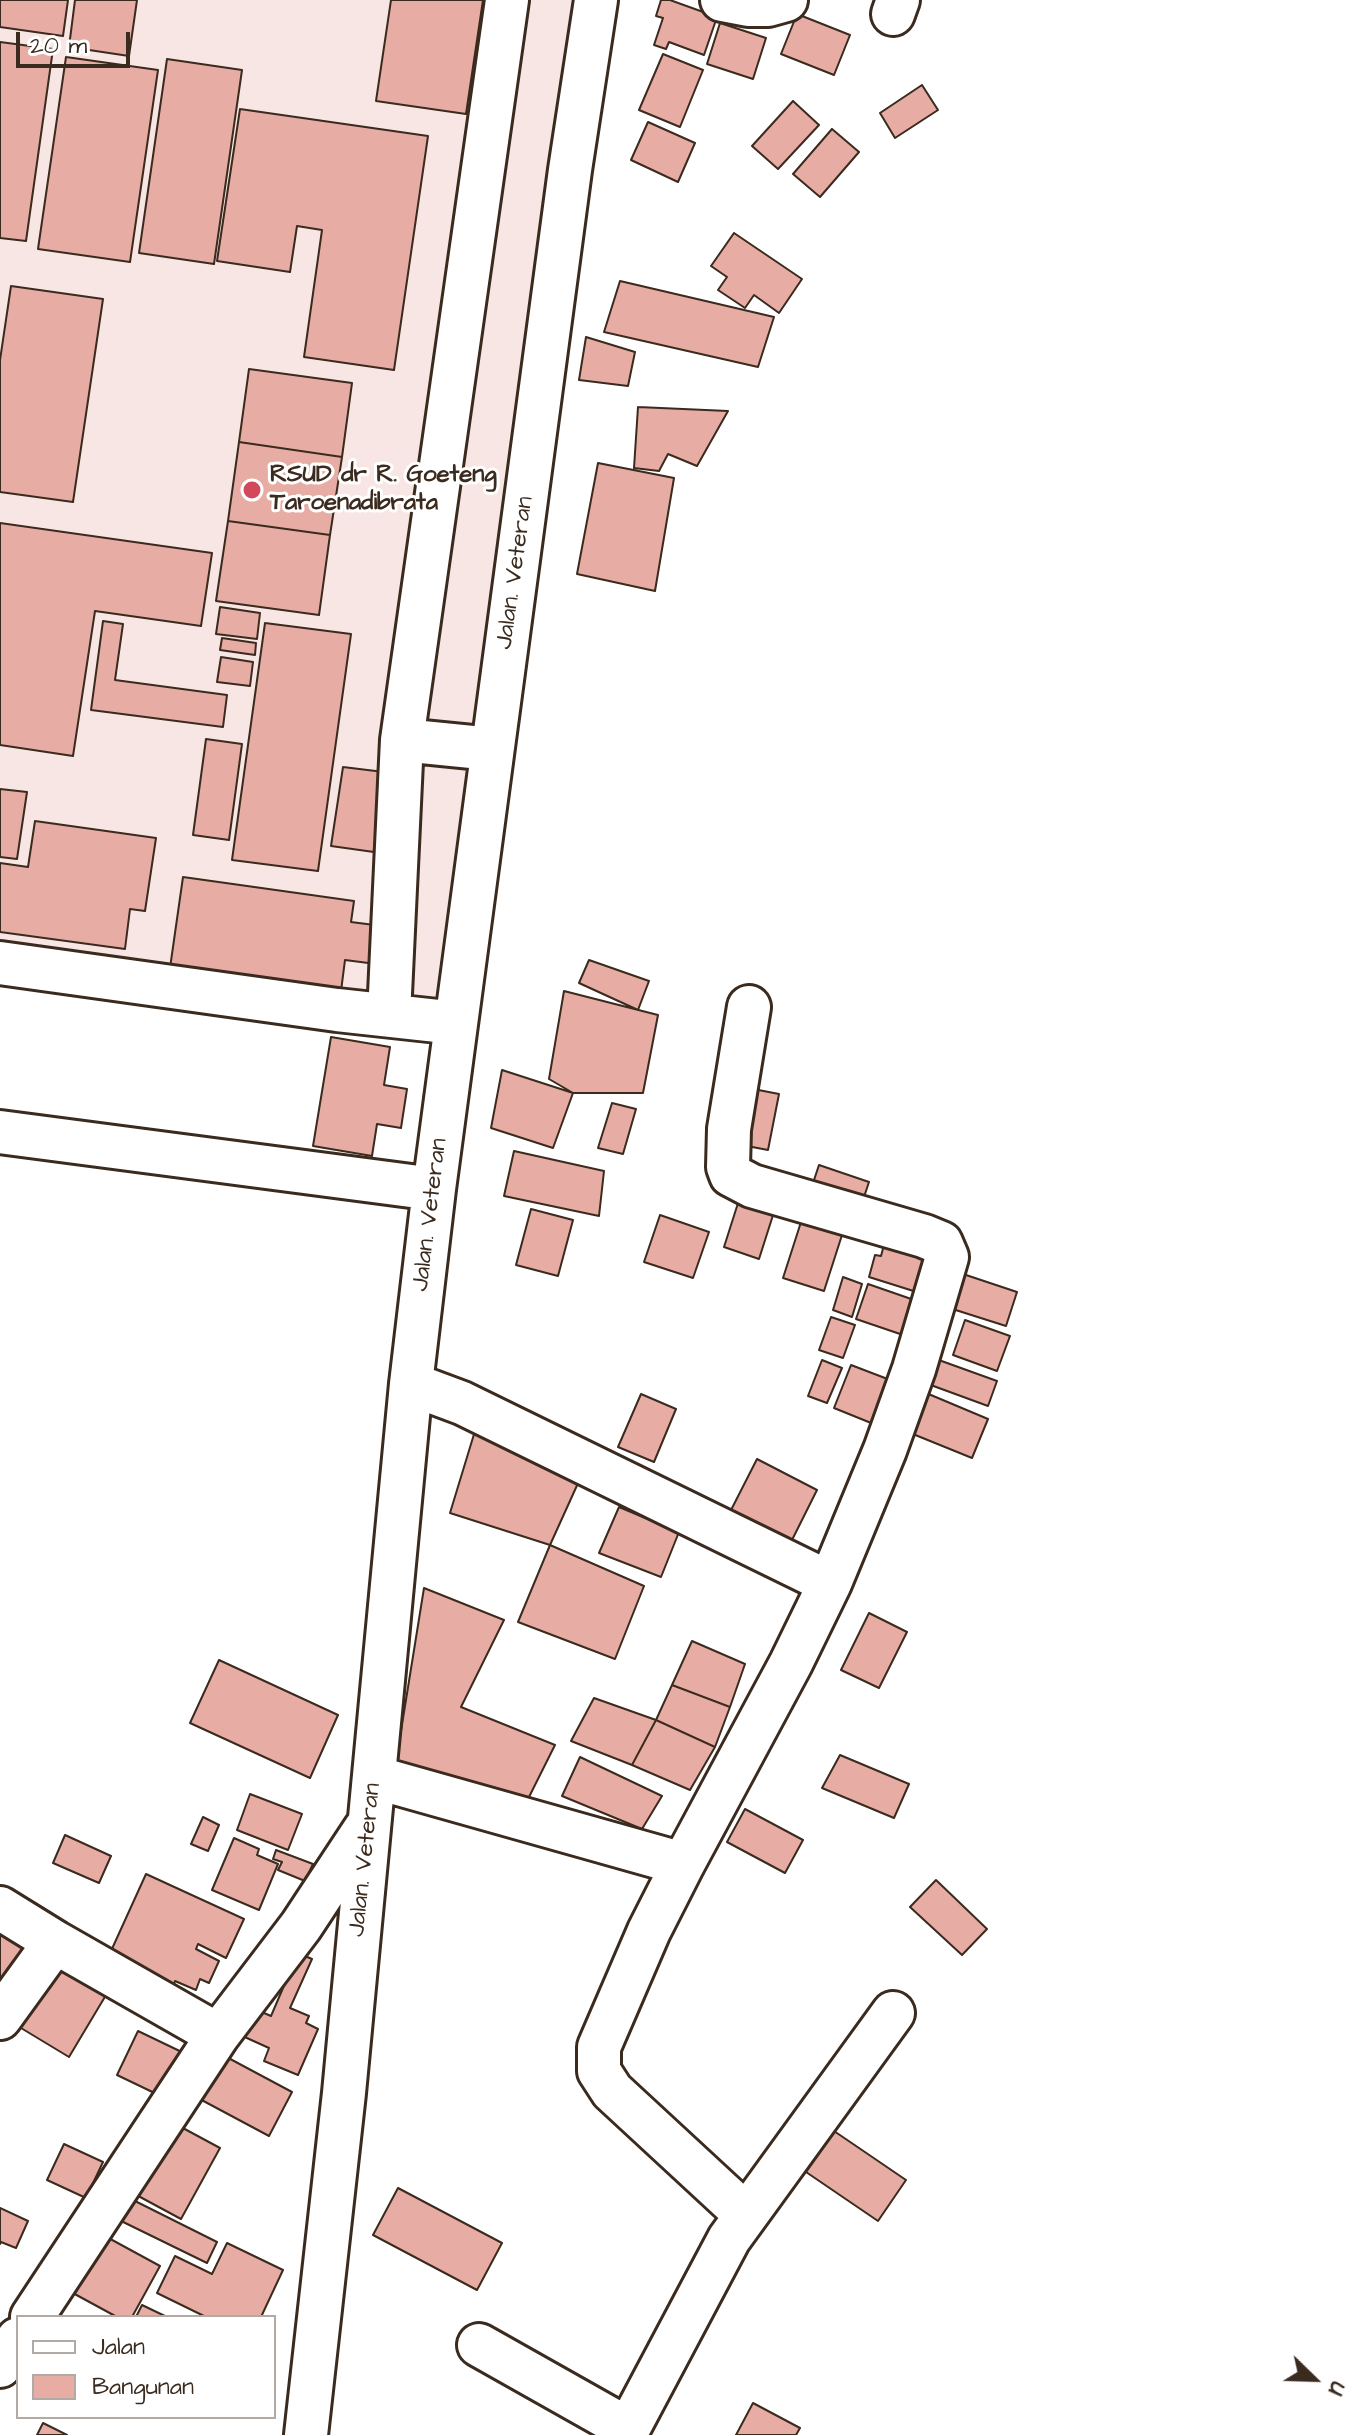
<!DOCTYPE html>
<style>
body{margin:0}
#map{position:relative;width:1370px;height:2435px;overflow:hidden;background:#fff;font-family:"Architects Daughter",sans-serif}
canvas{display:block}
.legend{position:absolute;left:16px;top:2315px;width:260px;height:104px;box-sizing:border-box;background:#fff;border:2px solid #b1aaa5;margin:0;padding:10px 14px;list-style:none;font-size:24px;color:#3b2a1e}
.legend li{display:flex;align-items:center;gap:16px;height:40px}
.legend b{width:40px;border:2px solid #b1aaa5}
.north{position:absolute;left:1274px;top:2339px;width:80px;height:80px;-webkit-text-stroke:6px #fff;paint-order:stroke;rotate:113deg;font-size:22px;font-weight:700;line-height:32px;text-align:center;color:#3b2a1e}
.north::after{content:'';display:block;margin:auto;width:28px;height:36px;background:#3b2a1e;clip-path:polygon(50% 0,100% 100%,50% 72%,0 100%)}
.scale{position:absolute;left:16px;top:32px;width:114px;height:36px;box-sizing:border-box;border:4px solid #3b2a1e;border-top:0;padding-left:10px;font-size:24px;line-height:28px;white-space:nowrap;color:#3b2a1e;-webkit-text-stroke:6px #fff;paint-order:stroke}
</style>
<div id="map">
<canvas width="1370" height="2435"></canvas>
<ul class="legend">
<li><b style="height:10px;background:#fff"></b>Jalan</li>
<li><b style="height:22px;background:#e7ada4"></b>Bangunan</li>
</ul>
<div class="north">U</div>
<div class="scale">20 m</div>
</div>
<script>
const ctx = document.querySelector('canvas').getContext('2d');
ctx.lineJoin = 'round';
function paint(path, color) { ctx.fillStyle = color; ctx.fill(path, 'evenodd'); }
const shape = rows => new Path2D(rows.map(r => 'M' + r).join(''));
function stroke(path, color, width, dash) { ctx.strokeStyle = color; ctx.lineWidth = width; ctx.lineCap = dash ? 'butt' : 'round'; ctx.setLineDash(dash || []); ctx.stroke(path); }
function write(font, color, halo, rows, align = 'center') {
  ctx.font = font + ' "Architects Daughter",sans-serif'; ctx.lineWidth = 6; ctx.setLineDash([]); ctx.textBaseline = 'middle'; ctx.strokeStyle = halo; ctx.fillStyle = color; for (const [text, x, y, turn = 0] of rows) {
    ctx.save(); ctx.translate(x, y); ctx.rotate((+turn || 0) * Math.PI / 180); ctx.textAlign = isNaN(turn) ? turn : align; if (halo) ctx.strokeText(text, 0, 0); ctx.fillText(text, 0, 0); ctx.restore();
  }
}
paint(shape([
 [0,0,572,0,430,1034,0,981]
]), '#f8e6e4');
const building = shape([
 [0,0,68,0,63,36,0,27,0,0],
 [75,0,137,0,129,56,69,47,75,0],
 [391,0,483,0,466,114,376,101,391,0],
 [661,0,670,0,717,17,704,55,669,42,666,49,654,45,663,18,656,16,661,0],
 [797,14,850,35,834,75,781,54,797,14],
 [720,23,766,38,753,79,707,64,720,23],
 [0,42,53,49,26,241,0,238,0,42],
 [663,54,703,70,680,127,639,110,663,54],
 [66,57,158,70,130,262,38,249,66,57],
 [167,59,242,70,214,264,139,253,167,59],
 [922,85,938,110,895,138,880,113,922,85],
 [793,101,819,125,778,169,752,146,793,101],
 [240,109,428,136,394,370,304,357,322,230,297,226,290,272,217,261,240,109],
 [648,122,695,143,678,182,631,160,648,122],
 [832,129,859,152,820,197,793,174,832,129],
 [734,233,802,279,779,313,754,295,745,308,718,290,727,277,711,266,734,233],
 [620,281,774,317,758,367,604,332,620,281],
 [11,286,103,299,73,502,0,492,0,360,11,286],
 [586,337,635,352,628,386,579,380,586,337],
 [249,369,352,383,342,457,239,442,249,369],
 [638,407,728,411,697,466,668,454,659,471,634,468,638,407],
 [239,442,342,457,330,535,228,521,239,442],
 [598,463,674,478,655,591,577,574,598,463],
 [228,521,330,535,319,615,216,601,228,521],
 [0,523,212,553,201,626,95,611,73,756,0,745,0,523],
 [220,607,260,613,257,639,216,634,220,607],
 [103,621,123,624,115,680,227,695,223,727,91,710,103,621],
 [265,623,351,634,318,871,232,860,265,623],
 [222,638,256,643,255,655,220,650,222,638],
 [221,657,253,662,250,686,217,682,221,657],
 [206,739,242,744,229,840,193,835,206,739],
 [343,767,392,773,381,853,331,846,343,767],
 [0,789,27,792,17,859,0,857,0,789],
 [35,821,156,838,145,911,130,909,125,949,0,932,0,863,28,867,35,821],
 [183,877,354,901,351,922,390,927,384,965,345,960,341,991,170,968,183,877],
 [589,960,649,981,638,1010,579,983,589,960],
 [564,991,658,1015,643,1093,573,1093,549,1079,564,991],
 [331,1037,390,1047,384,1085,407,1089,401,1128,377,1124,372,1156,313,1146,331,1037],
 [502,1070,573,1093,553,1148,491,1128,502,1070],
 [743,1087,779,1094,768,1150,731,1143,743,1087],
 [612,1103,636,1109,623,1154,598,1148,612,1103],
 [514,1151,604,1171,599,1216,504,1196,514,1151],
 [819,1165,869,1182,861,1206,811,1189,819,1165],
 [739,1200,774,1212,759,1259,724,1247,739,1200],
 [531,1209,573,1220,558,1276,516,1265,531,1209],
 [660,1215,709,1232,693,1278,644,1262,660,1215],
 [801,1222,842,1235,824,1291,783,1278,801,1222],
 [885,1241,935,1257,923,1294,869,1277,875,1255,881,1256,885,1241],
 [954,1271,1017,1292,1006,1326,943,1306,954,1271],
 [843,1277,862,1284,852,1317,833,1310,843,1277],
 [868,1284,917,1301,906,1336,856,1319,868,1284],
 [831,1317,855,1325,843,1358,819,1350,831,1317],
 [965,1320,1010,1336,997,1371,953,1355,965,1320],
 [936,1359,997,1381,988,1406,928,1384,936,1359],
 [822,1360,842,1368,827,1403,808,1396,822,1360],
 [851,1365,898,1383,881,1427,834,1408,851,1365],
 [919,1390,988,1419,972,1458,903,1430,919,1390],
 [641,1394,676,1409,654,1462,618,1447,641,1394],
 [478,1421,584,1470,550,1545,450,1513,478,1421],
 [757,1459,817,1490,790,1544,729,1514,757,1459],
 [619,1507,679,1532,661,1577,599,1553,619,1507],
 [550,1545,644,1586,615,1659,518,1622,550,1545],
 [424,1588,504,1620,461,1707,555,1745,524,1807,395,1768,424,1588],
 [869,1613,907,1632,879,1688,841,1670,869,1613],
 [692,1641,745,1664,730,1707,672,1685,692,1641],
 [219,1660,338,1715,310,1778,190,1723,219,1660],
 [672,1685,730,1707,715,1747,656,1720,672,1685],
 [594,1698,656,1720,632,1765,571,1741,594,1698],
 [656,1720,715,1747,690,1790,632,1765,656,1720],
 [840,1755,909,1784,894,1818,822,1788,840,1755],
 [580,1757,662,1796,642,1829,562,1796,580,1757],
 [250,1794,302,1814,288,1850,237,1830,250,1794],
 [745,1809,803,1840,785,1873,727,1842,745,1809],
 [203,1817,219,1825,208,1851,191,1844,203,1817],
 [65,1835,111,1856,99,1883,53,1863,65,1835],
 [234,1838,259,1849,257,1855,278,1864,259,1910,212,1890,234,1838],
 [276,1850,313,1864,305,1881,278,1870,282,1862,273,1859,276,1850],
 [146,1874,244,1919,226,1958,198,1944,196,1949,219,1961,209,1983,200,1979,196,1990,175,1981,171,1991,106,1962,146,1874],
 [936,1880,987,1929,962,1955,910,1907,936,1880],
 [0,1927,32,1944,0,1994,0,1927],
 [60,1953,112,1985,69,2057,16,2025,60,1953],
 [298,1953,312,1959,290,2008,309,2016,306,2023,318,2029,298,2075,264,2061,269,2048,238,2034,250,2007,271,2016,298,1953],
 [138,2031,188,2055,167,2099,117,2075,138,2031],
 [219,2053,292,2092,269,2136,196,2097,219,2053],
 [168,2120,220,2148,181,2219,129,2191,168,2120],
 [834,2131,906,2180,878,2221,806,2172,834,2131],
 [64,2144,103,2162,86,2198,47,2180,64,2144],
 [398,2188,502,2243,477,2290,373,2235,398,2188],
 [125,2196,217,2242,207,2263,115,2218,125,2196],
 [0,2208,28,2221,16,2248,1,2242,0,2244,0,2208],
 [103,2235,160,2266,132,2317,117,2317,71,2292,103,2235],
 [227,2243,283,2270,261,2317,206,2317,157,2293,175,2256,212,2274,227,2243],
 [142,2305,167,2317,136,2317,142,2305],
 [753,2403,800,2428,796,2435,736,2435,753,2403],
 [43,2423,67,2435,37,2435,43,2423]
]);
paint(building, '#e7ada4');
stroke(building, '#3b2a1e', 2);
const minor = shape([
 [722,0,748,5,768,5,786,0],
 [893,14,898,0],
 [402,740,492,749],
 [0,963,337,1010,456,1023],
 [749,1007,729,1129,728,1167,731,1175,752,1186,924,1236,941,1243,947,1257,914,1369,885,1450,830,1583],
 [389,1015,402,740,507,0],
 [0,1132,434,1189],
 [411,1384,462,1403,830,1583,791,1663,683,1864,649,1931,599,2047,599,2071,612,2091,745,2214],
 [374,1777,683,1864],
 [0,1908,55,1942],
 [0,2018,55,1942,218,2035],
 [32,2317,218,2035,301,1926,365,1829],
 [479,2345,628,2429],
 [0,2366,18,2339],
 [306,2435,344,2093,411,1384,434,1189,570,170,596,0],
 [625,2435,729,2239,893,2013]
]);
stroke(minor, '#3b2a1e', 48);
stroke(minor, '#fff', 42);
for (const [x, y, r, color] of [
 [252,490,10,"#d1495b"]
]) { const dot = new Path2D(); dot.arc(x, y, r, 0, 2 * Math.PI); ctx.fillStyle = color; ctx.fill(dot); stroke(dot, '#fff', 3); }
write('bold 24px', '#3b2a1e', '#fff', [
 ["RSUD dr R. Goeteng",270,476],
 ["Taroenadibrata",270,504]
], 'left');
write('24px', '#3b2a1e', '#fff', [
 ["Jalan. Veteran",516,573,-82],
 ["Jalan. Veteran",431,1215,-83],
 ["Jalan. Veteran",366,1860,-84]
]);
</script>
